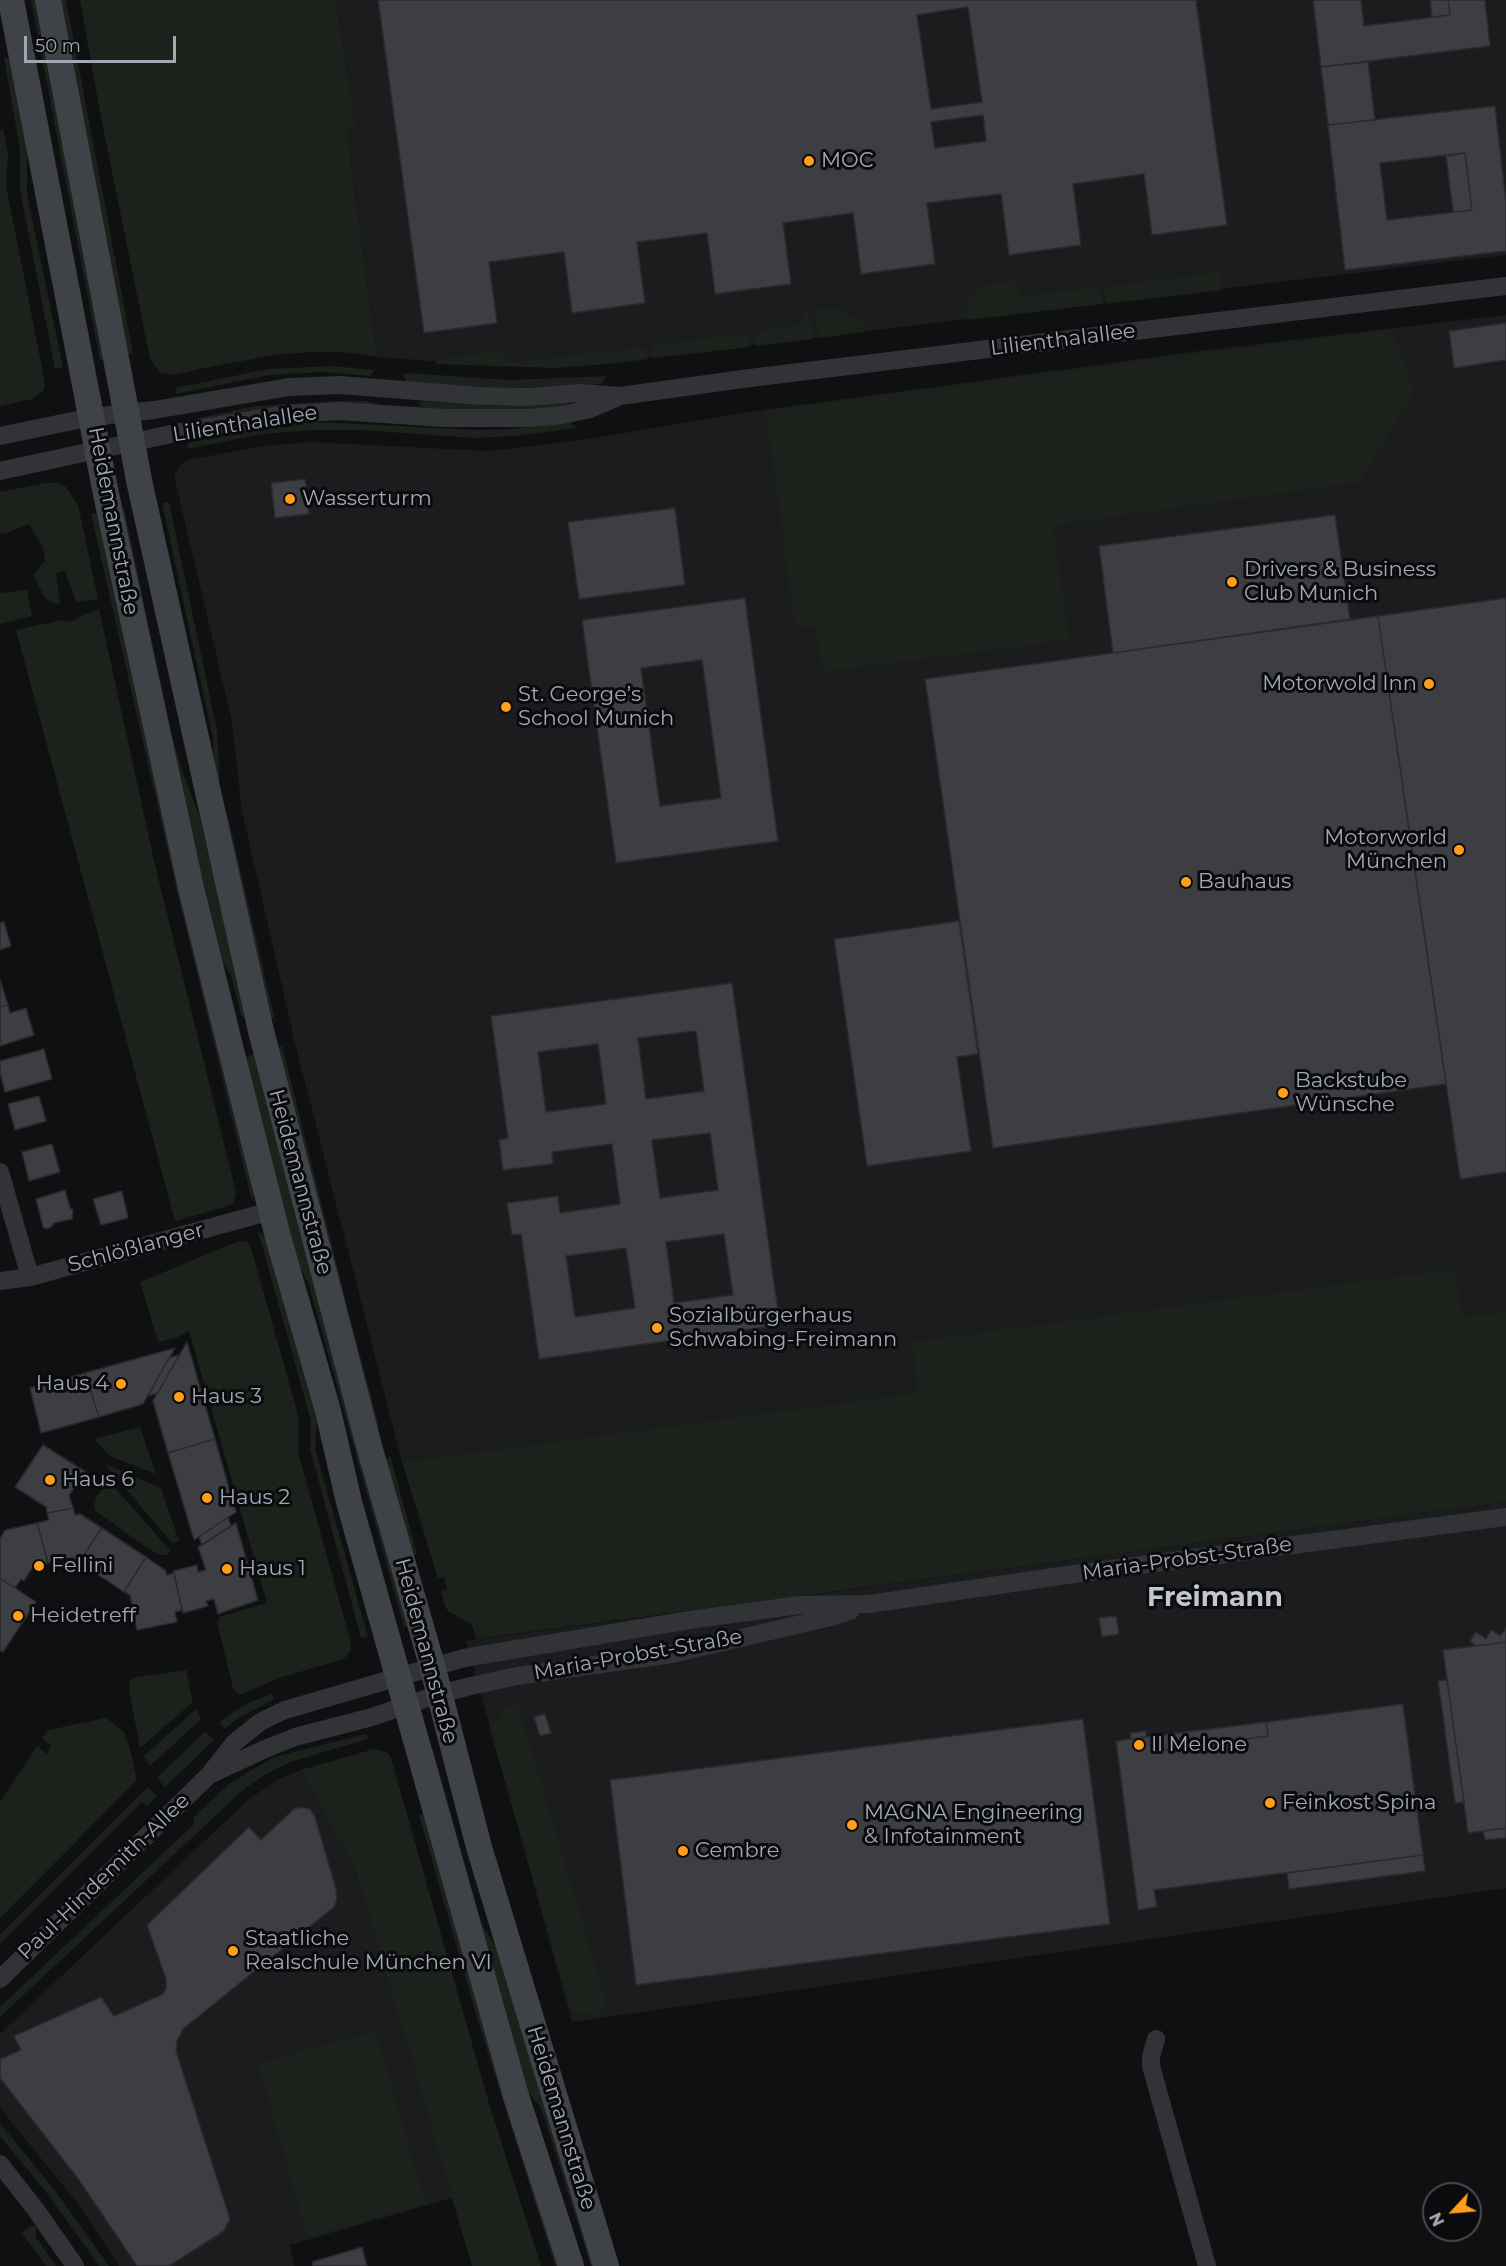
<!DOCTYPE html>
<meta charset="utf-8">
<style>
body{margin:0}
#map{position:relative;width:1506px;height:2266px;overflow:hidden;background:#101012;font-family:Montserrat,sans-serif}
canvas{display:block}
.north{position:absolute;left:1422px;top:2182px;width:60px;height:60px;box-sizing:border-box;background:#0b0b0d;border:2px solid #474a50;border-radius:50%;rotate:244deg;font-size:16px;font-weight:700;line-height:24px;text-align:center;color:#a0a8b4}
.north::after{content:'';display:block;margin:auto;width:21px;height:27px;background:#ff9e1b;clip-path:polygon(50% 0,100% 100%,50% 72%,0 100%)}
.scale{position:absolute;left:24px;top:36px;width:152px;height:27px;box-sizing:border-box;border:3px solid #a0a8b4;border-top:0;padding-left:8px;font-size:18px;line-height:21px;white-space:nowrap;color:#a0a8b4;-webkit-text-stroke:4px #0b0b0d;paint-order:stroke}
</style>
<div id="map">
<canvas width="1506" height="2266"></canvas>
<div class="north">N</div>
<div class="scale">50 m</div>
</div>
<script>
const ctx = document.querySelector('canvas').getContext('2d');
ctx.lineJoin = 'round';
function paint(path, color) { ctx.fillStyle = color; ctx.fill(path, 'evenodd'); }
const shape = rows => new Path2D(rows.map(r => 'M' + r).join(''));
function stroke(path, color, width, dash) { ctx.strokeStyle = color; ctx.lineWidth = width; ctx.lineCap = dash ? 'butt' : 'round'; ctx.setLineDash(dash || []); ctx.stroke(path); }
function write(font, color, halo, rows, align = 'center') {
  ctx.font = font + ' Montserrat,sans-serif'; ctx.lineWidth = 6; ctx.setLineDash([]); ctx.textBaseline = 'middle'; ctx.strokeStyle = halo; ctx.fillStyle = color; for (const [text, x, y, turn = 0] of rows) {
    ctx.save(); ctx.translate(x, y); ctx.rotate((+turn || 0) * Math.PI / 180); ctx.textAlign = isNaN(turn) ? turn : align; if (halo) ctx.strokeText(text, 0, 0); ctx.fillText(text, 0, 0); ctx.restore();
  }
}
paint(shape([
 [336,0,1506,0,1506,255,590,364,458,363,377,357,347,130,356,128],
 [1506,315,1506,1312,402,1462,295,1043,242,811,232,721,174,476,182,463,192,459,264,446,310,442,488,451,583,440,742,413,1199,351],
 [1506,1502,1506,1888,572,2022,466,1641],
 [301,1770,355,1869,452,2198,289,2245,294,2266,119,2266,82,2209,0,2108,0,2034,250,1798,281,1778]
]), '#1c1c1f');
paint(shape([
 [31,0,37,0,108,358,100,360,99,355],
 [57,0,66,0,133,353,126,354],
 [80,0,336,0,356,128,347,131,377,357,344,352,315,352,282,354,224,364,172,375,160,373,150,359,101,117],
 [4,57,10,59,27,148,27,195,63,367,55,369,20,190,20,150],
 [3,129,8,153,6,186,45,383,44,390,33,399,0,406,0,130],
 [1220,272,1222,290,1106,304,1104,287],
 [1007,281,1016,282,1021,296,1099,288,1102,304,968,320,966,304,972,296,983,286],
 [836,309,863,322,864,332,819,338,815,310],
 [802,311,809,311,813,339,756,346,754,332,804,323],
 [1392,329,1414,391,1360,482,1053,525,1069,640,823,672,816,627,795,627,766,410],
 [749,333,751,347,653,358,651,346],
 [646,347,648,359,608,364,555,368,436,364,436,360,501,350,505,363],
 [332,366,375,370,370,376,324,372,269,375,176,394,175,388,268,369],
 [407,373,509,380,607,376,602,384,514,388,413,384,408,383,403,375],
 [337,401,365,401,380,405,380,408,183,426,182,422,255,406],
 [420,401,492,406,569,403,569,406,526,412,437,412,419,405],
 [319,422,480,430,513,429,569,422,577,428,517,436,473,438,362,430,313,430,262,434,188,449,187,443,252,429,282,424],
 [46,483,58,483,66,487,78,505,98,599,76,602,65,571,56,573,60,604,53,603,45,598,33,575,45,561,43,547,29,524,4,534,0,533,0,492],
 [169,502,217,730,220,780,214,778,213,738,162,503],
 [124,508,173,740,182,771,199,815,247,1017,242,1018,231,976,218,955,117,509],
 [97,513,254,1194,252,1201,177,891,91,514],
 [27,590,32,616,0,624,0,593],
 [99,609,155,865,236,1192,234,1201,231,1205,175,1221,16,630,62,620,71,622,83,615],
 [227,812,275,1020,269,1018,222,819],
 [282,1045,346,1302,379,1427,374,1425,277,1050],
 [250,1055,254,1055,410,1625,404,1627,308,1282,294,1258,245,1059],
 [258,1231,268,1239,317,1421,315,1448,368,1637,361,1638,310,1449,311,1421],
 [239,1241,247,1242,251,1248,297,1411,299,1425,298,1452,351,1643,351,1650,344,1659,279,1678,242,1694,238,1694,233,1688,217,1622,219,1617,267,1603,189,1331,176,1338,158,1342,140,1282],
 [1455,1269,1462,1317,1506,1312,1506,1502,476,1639,472,1625,448,1611,445,1606,441,1592,447,1590,444,1577,438,1578,402,1462,918,1392,912,1342],
 [140,1427,156,1474,110,1456,94,1439],
 [390,1455,417,1554,411,1556,384,1462],
 [105,1464,161,1488,179,1541,174,1543,171,1542],
 [108,1483,115,1488,168,1548,170,1552,167,1555,161,1555,147,1548,96,1511,94,1508,96,1497],
 [186,1670,193,1702,140,1748,129,1689,130,1681,136,1677],
 [272,1694,274,1699,239,1718,224,1729,219,1722,247,1703],
 [508,1706,518,1706,606,2001,600,2017,571,2010,490,1729],
 [196,1709,201,1719,150,1766,144,1756],
 [106,1718,123,1731,129,1745,137,1780,0,1918,0,1802,37,1746,47,1754,51,1746,42,1738,48,1730],
 [205,1731,214,1740,165,1787,157,1778],
 [366,1734,368,1739,290,1762,264,1775,243,1790,0,2017,0,2007,194,1824,194,1817,230,1783,274,1757],
 [374,1749,388,1753,391,1758,490,2107,541,2266,472,2266,355,1869,301,1770],
 [433,1749,480,1918,484,1928,497,1949,597,2266,591,2266,544,2117,539,2105,528,2092,429,1750],
 [148,1787,157,1796,147,1806,142,1802,0,1944,0,1935],
 [426,1813,561,2266,555,2266,478,2021,419,1815],
 [376,2031,425,2204,307,2237,258,2063],
 [0,2123,56,2192,109,2266,99,2266,50,2197,0,2136],
 [36,2226,36,2237,56,2266,46,2266,22,2233,29,2227]
]), '#1a221b');
const building = shape([
 [378,0,1196,0,1227,225,1152,235,1144,174,1073,184,1081,245,1009,255,1001,194,927,203,935,264,861,274,853,213,783,223,791,284,715,294,707,233,655,240,637,242,645,303,572,313,564,252,489,262,497,323,424,333,378,0],
 [968,7,982,102,931,109,917,15,968,7],
 [983,115,986,141,935,148,931,122,983,115],
 [1313,0,1361,0,1364,26,1450,15,1448,0,1485,0,1490,46,1321,67,1313,0],
 [1430,0,1448,0,1450,15,1432,17,1430,0],
 [1368,62,1375,120,1328,125,1321,67,1368,62],
 [1495,106,1506,202,1506,251,1345,270,1328,125,1495,106],
 [1465,153,1472,210,1387,220,1380,163,1465,153],
 [1465,153,1472,210,1453,212,1446,156,1465,153],
 [1506,323,1506,360,1454,368,1449,331,1506,323],
 [305,479,309,514,275,518,271,483,305,479],
 [675,508,685,585,579,599,568,522,675,508],
 [1335,515,1350,619,1113,653,1099,546,1335,515],
 [745,598,778,841,616,863,582,620,745,598],
 [702,660,721,798,660,806,641,668,702,660],
 [1506,598,1506,1172,1460,1179,1378,616,1506,598],
 [1378,616,1446,1084,993,1148,925,679,1378,616],
 [959,921,978,1054,957,1057,971,1151,867,1166,834,939,959,921],
 [4,922,11,946,0,950,0,923,4,922],
 [0,980,8,1005,0,1007,0,980],
 [732,983,780,1325,539,1359,521,1234,512,1235,507,1203,558,1196,560,1213,620,1204,612,1144,552,1152,553,1164,503,1170,499,1140,508,1138,491,1016,732,983],
 [696,1031,704,1091,646,1099,638,1038,696,1031],
 [598,1044,606,1104,546,1112,538,1052,598,1044],
 [710,1133,718,1190,660,1198,652,1140,710,1133],
 [724,1234,733,1295,674,1303,666,1242,724,1234],
 [626,1248,635,1308,575,1317,566,1256,626,1248],
 [8,1005,10,1013,26,1008,34,1035,0,1046,0,1007,8,1005],
 [44,1049,52,1079,5,1092,0,1072,0,1061,44,1049],
 [39,1096,46,1121,15,1130,8,1104,39,1096],
 [52,1144,60,1172,29,1181,22,1152,52,1144],
 [65,1190,70,1208,73,1210,72,1219,54,1223,51,1227,46,1229,43,1227,36,1199,65,1190],
 [122,1191,128,1218,101,1225,93,1199,122,1191],
 [187,1342,215,1439,168,1453,153,1401,187,1342],
 [175,1348,143,1404,99,1417,85,1373,175,1348],
 [179,1355,158,1393,148,1396,169,1358,179,1355],
 [85,1373,99,1417,41,1433,30,1388,85,1373],
 [215,1439,236,1512,194,1540,168,1453,215,1439],
 [43,1445,86,1472,69,1495,73,1508,47,1513,46,1507,15,1487,43,1445],
 [73,1508,75,1515,80,1514,102,1528,79,1562,72,1558,48,1563,37,1523,49,1520,47,1513,73,1508],
 [228,1517,231,1526,202,1545,199,1537,228,1517],
 [37,1523,48,1563,33,1567,24,1581,21,1579,15,1588,0,1578,0,1539,5,1530,37,1523],
 [236,1523,258,1600,218,1614,214,1599,206,1601,208,1606,183,1613,173,1571,197,1565,198,1572,206,1570,198,1547,236,1523],
 [102,1528,146,1557,124,1592,79,1562,102,1528],
 [146,1557,165,1570,167,1575,174,1573,182,1610,175,1612,177,1622,137,1630,130,1595,124,1592,146,1557],
 [0,1578,36,1602,3,1652,0,1650,0,1578],
 [1116,1616,1119,1634,1102,1637,1099,1618,1116,1616],
 [1506,1628,1506,1642,1476,1646,1470,1641,1476,1632,1486,1639,1491,1630,1500,1636,1506,1628],
 [1506,1642,1506,1828,1468,1833,1443,1650,1506,1642],
 [1447,1680,1464,1802,1455,1803,1438,1681,1447,1680],
 [1403,1704,1423,1855,1154,1890,1157,1907,1138,1910,1116,1741,1162,1735,1164,1750,1268,1736,1266,1722,1403,1704],
 [545,1714,551,1733,540,1736,534,1717,545,1714],
 [1083,1719,1110,1924,636,1985,610,1780,1083,1719],
 [1266,1722,1268,1736,1164,1750,1162,1735,1266,1722],
 [1146,1731,1146,1737,1131,1739,1130,1733,1146,1731],
 [301,1807,310,1809,315,1817,336,1889,337,1899,334,1907,183,2029,177,2041,176,2051,230,2219,224,2231,169,2266,137,2266,79,2180,0,2078,0,2059,21,2050,14,2036,101,1997,114,2016,163,1994,166,1988,166,1979,147,1925,249,1827,261,1840,294,1809,301,1807],
 [1506,1828,1506,1838,1485,1840,1483,1831,1506,1828],
 [1423,1855,1425,1871,1289,1889,1287,1873,1423,1855],
 [362,2247,367,2266,313,2266,312,2262,362,2247]
]);
paint(building, '#3c3e42');
stroke(building, '#2a2a2e', 1.5);
stroke(shape([
 [0,436,92,417,154,410,289,387,340,385,480,396,527,397,580,393,620,396,750,378,1506,286],
 [0,471,185,431,287,414,339,411,444,418,530,418,562,415,590,409,616,398],
 [0,1172,30,1277],
 [0,1281,30,1277,271,1211],
 [211,1774,265,1749,295,1737,372,1717,439,1694,471,1686,517,1676,672,1654,831,1617,850,1611],
 [0,1979,208,1776,234,1743,260,1722,285,1710,464,1658,696,1619,799,1605,869,1604,1074,1574,1506,1517],
 [1156,2039,1151,2057,1151,2066,1207,2266],
 [0,2164,36,2210,75,2266]
]), '#313337', 18);
stroke(shape([
 [11,0,106,494,191,888,235,1066,278,1237,328,1411,349,1502,516,2096,571,2266],
 [48,0,140,485,261,1031,369,1446,432,1665,479,1847,606,2266]
]), '#3f4247', 26);
for (const [x, y, r, color] of [
 [809,161,6,"#ff9e1b"],
 [290,499,6,"#ff9e1b"],
 [1232,582,6,"#ff9e1b"],
 [1429,684,6,"#ff9e1b"],
 [506,707,6,"#ff9e1b"],
 [1459,850,6,"#ff9e1b"],
 [1186,882,6,"#ff9e1b"],
 [1283,1093,6,"#ff9e1b"],
 [657,1328,6,"#ff9e1b"],
 [121,1384,6,"#ff9e1b"],
 [179,1397,6,"#ff9e1b"],
 [50,1480,6,"#ff9e1b"],
 [207,1498,6,"#ff9e1b"],
 [39,1566,6,"#ff9e1b"],
 [227,1569,6,"#ff9e1b"],
 [18,1616,6,"#ff9e1b"],
 [1139,1745,6,"#ff9e1b"],
 [1270,1803,6,"#ff9e1b"],
 [852,1825,6,"#ff9e1b"],
 [683,1851,6,"#ff9e1b"],
 [233,1951,6,"#ff9e1b"]
]) { const dot = new Path2D(); dot.arc(x, y, r, 0, 2 * Math.PI); ctx.fillStyle = color; ctx.fill(dot); stroke(dot, '#0b0b0d', 2); }
write('21px', '#a0a8b4', '#0b0b0d', [
 ["MOC",821,161],
 ["Wasserturm",302,499],
 ["Drivers & Business",1244,570],
 ["Club Munich",1244,594],
 ["Motorwold Inn",1417,684,"right"],
 ["St. George’s",518,695],
 ["School Munich",518,719],
 ["Motorworld",1447,838,"right"],
 ["München",1447,862,"right"],
 ["Bauhaus",1198,882],
 ["Backstube",1295,1081],
 ["Wünsche",1295,1105],
 ["Sozialbürgerhaus",669,1316],
 ["Schwabing-Freimann",669,1340],
 ["Haus 4",109,1384,"right"],
 ["Haus 3",191,1397],
 ["Haus 6",62,1480],
 ["Haus 2",219,1498],
 ["Fellini",51,1566],
 ["Haus 1",239,1569],
 ["Heidetreff",30,1616],
 ["Il Melone",1151,1745],
 ["Feinkost Spina",1282,1803],
 ["MAGNA Engineering",864,1813],
 ["& Infotainment",864,1837],
 ["Cembre",695,1851],
 ["Staatliche",245,1939],
 ["Realschule München VI",245,1963]
], 'left');
write('21px', '#a0a8b4', '#0b0b0d', [
 ["Lilienthalallee",1063,340,-7],
 ["Lilienthalallee",245,424,-9],
 ["Heidemannstraße",113,521,79],
 ["Heidemannstraße",300,1182,75],
 ["Schlößlanger",136,1248,-15],
 ["Maria-Probst-Straße",1187,1559,-8],
 ["Heidemannstraße",426,1651,75],
 ["Maria-Probst-Straße",638,1655,-10],
 ["Paul-Hindemith-Allee",104,1877,-44],
 ["Heidemannstraße",561,2118,73]
]);
write('bold 27px', '#c1c7d0', '#0b0b0d', [
 ["Freimann",1215,1598]
]);
</script>
